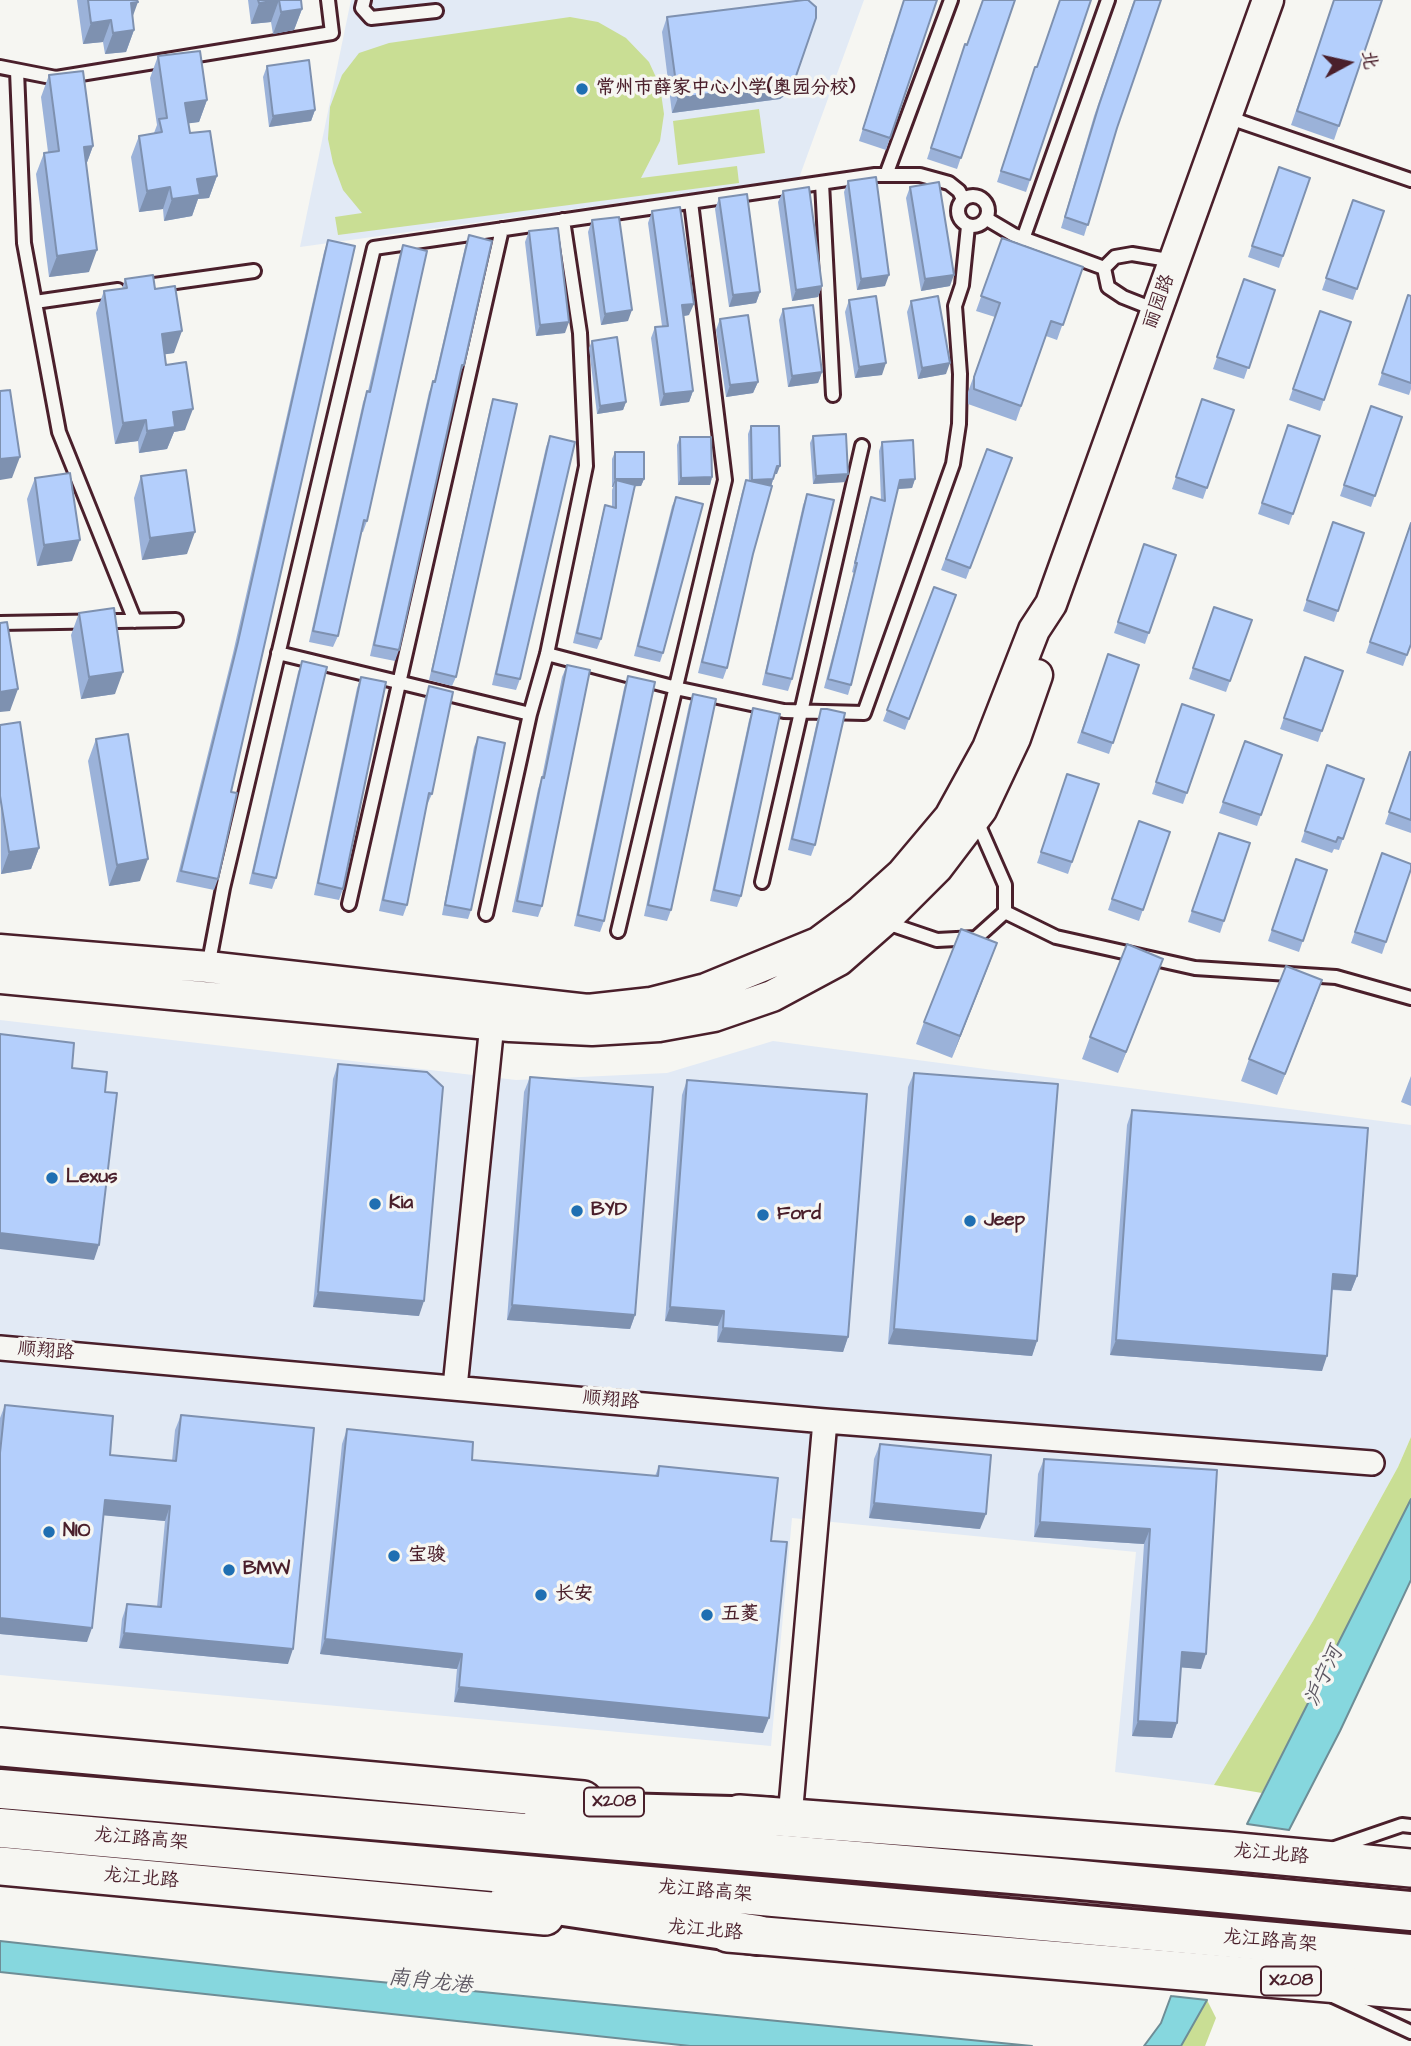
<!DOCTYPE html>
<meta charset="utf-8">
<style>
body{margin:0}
#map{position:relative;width:1411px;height:2046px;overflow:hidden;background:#f6f6f2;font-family:"Architects Daughter","LXGW WenKai TC",sans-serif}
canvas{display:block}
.north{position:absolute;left:1313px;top:28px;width:70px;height:70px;-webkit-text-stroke:5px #f6f6f2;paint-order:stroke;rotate:82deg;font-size:19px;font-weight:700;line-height:28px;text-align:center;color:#4a1f2b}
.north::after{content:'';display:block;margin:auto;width:24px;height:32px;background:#4a1f2b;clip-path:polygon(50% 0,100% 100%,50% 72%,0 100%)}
</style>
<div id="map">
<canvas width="1411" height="2046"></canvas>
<div class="north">北</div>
</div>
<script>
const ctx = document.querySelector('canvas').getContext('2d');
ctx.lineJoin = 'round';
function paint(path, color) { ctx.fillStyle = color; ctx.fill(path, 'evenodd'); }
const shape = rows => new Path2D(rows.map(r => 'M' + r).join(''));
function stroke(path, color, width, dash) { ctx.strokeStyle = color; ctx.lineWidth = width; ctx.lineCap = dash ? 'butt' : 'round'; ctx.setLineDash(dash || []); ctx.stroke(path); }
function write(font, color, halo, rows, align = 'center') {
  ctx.font = font + ' "Architects Daughter","LXGW WenKai TC",sans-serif'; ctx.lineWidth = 7; ctx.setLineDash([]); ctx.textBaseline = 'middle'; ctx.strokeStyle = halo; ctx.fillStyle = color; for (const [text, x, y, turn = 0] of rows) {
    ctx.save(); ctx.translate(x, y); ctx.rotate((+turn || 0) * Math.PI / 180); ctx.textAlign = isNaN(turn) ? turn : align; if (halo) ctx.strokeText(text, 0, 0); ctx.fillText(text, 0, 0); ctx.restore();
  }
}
paint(shape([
 [351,0,864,0,799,178,300,247],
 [0,1020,516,1080,667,1073,773,1041,1411,1125,1411,1437,1398,1467,1313,1621,1214,1785,1115,1772,1136,1552,792,1518,771,1746,0,1675]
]), '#e2eaf5');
paint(shape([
 [570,17,598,22,626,38,649,62,660,86,664,114,660,141,641,178,737,166,739,183,338,235,335,217,362,213,343,190,333,163,328,139,330,107,342,75,359,53,389,43],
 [759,109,765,153,678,165,673,121],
 [1411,1437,1411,1499,1262,1793,1214,1785,1313,1621,1398,1467],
 [1207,2000,1216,2018,1205,2046,1181,2046]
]), '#c9de94');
const water = shape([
 [1411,1499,1411,1580,1340,1731,1289,1830,1247,1824,1411,1499],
 [0,1941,279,1972,1032,2046,690,2046,0,1972,0,1941],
 [1171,1996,1207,2000,1181,2046,1144,2046,1161,2023,1171,1996]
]);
paint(water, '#86d7de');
stroke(water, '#6e8d96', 2);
const service = shape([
 [364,0,362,8,371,18,436,11],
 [0,67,56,78,332,33,328,0],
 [17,71,24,243,59,432,135,621],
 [1227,117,1411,180],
 [886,175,951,0],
 [822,183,833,395],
 '958 211a15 15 0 1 1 30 0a15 15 0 1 1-30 0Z',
 [987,219,1014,235,1104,268],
 [1023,239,1108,0],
 [140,287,254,271],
 [35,302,118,290],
 [1156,310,1123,297,1108,287,1104,268,1115,257,1132,254,1174,261],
 [0,623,176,620],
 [278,653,530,714],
 [547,654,680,689,784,711,864,713,953,464,959,424,960,374,955,306,962,285,968,226],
 [762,882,862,446],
 [349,904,502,229],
 [1005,912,1056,937,1195,968,1336,977,1411,998],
 [486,914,530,714,547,654,586,466,580,333,563,220],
 [884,922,937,940,976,938,1005,912,1005,885,976,819],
 [618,931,725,480,691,202],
 [208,967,223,888,374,248,875,175,920,175,949,183,959,191,963,199],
 [1335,1848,1402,1825,1411,1826],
 [1333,1996,1411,2032]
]);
const minor = shape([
 [0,1348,825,1421,1372,1463],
 [455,1387,492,1024],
 [790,1817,825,1421]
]);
const tertiary = shape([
 [0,950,208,967,588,1010,651,1003,706,989,818,943,861,911,902,874,950,817,988,748,1034,630,1051,604,1268,0],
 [0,978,510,1026,592,1030,659,1026,714,1016,772,996,839,960,888,917,937,868,981,810,1015,738,1037,675]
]);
const primary = shape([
 [0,1747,583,1800],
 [739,1814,1228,1851,1411,1868],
 [0,1866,545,1916],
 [728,1933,1411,1990]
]);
const trunk = shape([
 [0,1789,1060,1878,1411,1911],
 [544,1811,769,1817],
 [0,1828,1411,1954],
 [510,1898,758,1935]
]);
stroke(service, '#4a1f2b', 18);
stroke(minor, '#4a1f2b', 28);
stroke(tertiary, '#4a1f2b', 35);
stroke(primary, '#4a1f2b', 42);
stroke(trunk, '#4a1f2b', 44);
stroke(service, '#f6f6f2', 12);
stroke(minor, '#f6f6f2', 23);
stroke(tertiary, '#f6f6f2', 30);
stroke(primary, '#f6f6f2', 37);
stroke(trunk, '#f6f6f2', 38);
paint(shape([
 [77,0,137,0,132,16,134,30,126,52,105,54,103,42,83,44],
 [248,0,301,0,302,9,294,30,273,34,271,22,251,24],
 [937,0,886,150,859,141,892,34],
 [1015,0,957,169,927,159,961,55,967,45],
 [1091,0,1026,192,997,182,1031,78,1037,67],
 [1134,0,1117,128,1084,236,1061,228,1094,116],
 [1334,0,1382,0,1334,140,1291,125],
 [667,17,791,91,780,99,672,113,662,32],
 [158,56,207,100,199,122,188,123,190,133,217,176,209,198,198,199,192,216,164,221,163,209,139,212,131,157,139,136,154,133,157,125,150,78],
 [267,66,315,110,311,121,269,127,263,77],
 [49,75,93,146,86,165,89,272,49,277,36,174,44,153,48,152,41,97],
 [1279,167,1310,178,1279,268,1248,257],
 [848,181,885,286,857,290,844,192],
 [910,187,950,286,921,291,906,198],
 [783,191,822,286,818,297,792,301,778,202],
 [719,198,760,292,756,303,729,307,715,209],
 [1353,200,1384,211,1353,300,1322,290],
 [652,211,689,315,684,316,693,391,689,402,660,406,651,338,655,327,662,326,648,223],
 [592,220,628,321,601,325,588,232],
 [529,231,565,333,536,336,525,242],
 [469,235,464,365,459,376,399,650,395,661,370,656,429,392,434,381,465,247],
 [1002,238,1083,267,1057,340,1046,336,1016,421,968,404,968,392,995,317,976,311],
 [328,240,231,792,218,879,214,890,176,882,233,653,324,252],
 [403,245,367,521,363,532,361,532,338,636,333,647,309,642,363,402,367,391,368,391,399,257],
 [125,279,155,289,174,353,165,354,166,365,185,430,174,432,167,449,139,453,138,441,115,444,96,313,104,291,122,289],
 [1244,279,1275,290,1244,379,1213,369],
 [1408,295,1411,296,1411,389,1409,395,1378,385],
 [849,300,882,375,855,378,845,312],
 [911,301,946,374,918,379,907,312],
 [783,309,822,372,818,383,788,387,779,320],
 [1320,311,1351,322,1320,411,1289,400],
 [720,319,758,382,753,393,726,397,716,330],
 [592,341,626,402,623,410,597,414,589,348],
 [493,399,456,677,452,686,429,680,490,408],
 [1202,399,1234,410,1203,499,1172,489],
 [1371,406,1402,417,1371,507,1340,496],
 [1288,425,1320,436,1289,525,1258,514],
 [751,426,777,474,775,474,771,486,753,554,727,668,723,679,698,673,742,492,746,480,749,481,748,434],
 [550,436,520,679,516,690,492,685,546,447],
 [813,436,845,482,813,484,810,443],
 [680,437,712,477,710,485,678,485,677,445],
 [882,442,915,479,912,488,898,489,851,685,848,695,824,688,854,573,852,572,868,506,871,497,881,500,879,451],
 [987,449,1012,458,966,579,941,570],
 [615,452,644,479,641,486,635,486,601,639,597,649,573,643,602,516,605,505,612,507,612,490,613,487,612,487,612,459],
 [141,476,187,554,142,560,134,498],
 [35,478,72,561,37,566,27,499],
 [807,494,792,679,788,691,762,685,803,505],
 [676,497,663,653,660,662,634,656,672,506],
 [1333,522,1364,533,1334,622,1303,611],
 [1411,522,1411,644,1403,666,1366,653],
 [1144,544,1176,555,1145,644,1114,633],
 [934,587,956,595,905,730,883,721],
 [1214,607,1252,620,1226,692,1189,679],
 [79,613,115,694,81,699,71,635],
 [1108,654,1139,665,1109,754,1077,743],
 [1305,657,1343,671,1318,742,1280,729],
 [302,661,276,878,272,889,249,884,298,672],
 [567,665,542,906,538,917,512,912,538,789,542,777,562,677],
 [628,676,604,921,600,932,574,926,624,688],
 [361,677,343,889,339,900,314,895,357,688],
 [429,686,432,794,427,805,426,805,407,905,403,916,379,911,425,698],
 [693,694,671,910,667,921,644,916,689,705],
 [1182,704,1214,715,1183,804,1152,794],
 [753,708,741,896,737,907,710,901,749,720],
 [821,709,815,845,811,856,788,850,817,721],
 [0,725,39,848,31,869,1,874],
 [478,737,471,910,468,919,442,915,474,747],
 [96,739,140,881,109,886,88,761],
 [1245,741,1282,755,1257,826,1219,813],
 [1410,752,1411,752,1411,833,1385,824],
 [1327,765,1364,779,1339,850,1334,849,1332,853,1301,842],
 [1067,774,1099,784,1068,874,1037,863],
 [1139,821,1170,832,1139,921,1108,910],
 [1219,833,1250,843,1220,933,1188,922],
 [1382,853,1411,869,1382,954,1351,943],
 [1296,859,1327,870,1299,952,1268,941],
 [997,943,952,1058,916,1044,924,1022],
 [1163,959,1118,1073,1082,1059,1090,1037],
 [1322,980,1277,1095,1241,1081,1249,1059],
 [338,1064,419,1316,313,1307,333,1079],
 [914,1073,1037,1341,1032,1356,888,1344,908,1087],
 [1411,1076,1411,1106,1401,1102],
 [530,1077,635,1315,630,1329,507,1320,524,1092],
 [687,1080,848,1337,843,1352,717,1342,718,1326,665,1321,682,1095],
 [1132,1110,1357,1276,1351,1291,1332,1290,1322,1371,1110,1355,1127,1125],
 [5,1405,110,1455,172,1461,175,1430,181,1415,288,1664,119,1648,122,1619,127,1604,157,1607,165,1521,104,1515,87,1642,0,1634,0,1418],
 [347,1429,472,1460,655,1476,659,1466,771,1541,763,1733,454,1702,457,1669,320,1654,342,1444],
 [880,1444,980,1529,869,1518,874,1459],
 [1044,1459,1217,1470,1201,1669,1181,1667,1177,1723,1172,1738,1132,1736,1144,1544,1034,1537,1038,1474]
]), '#9bb2d9');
paint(shape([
 [279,0,271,22,251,24,259,3],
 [138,2,130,24,131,3],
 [302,9,294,30,273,34,281,12],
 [111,20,103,42,83,44,91,23],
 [134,30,126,52,105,54,113,33],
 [796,76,791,91,780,99,672,113,678,98],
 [207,100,199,122,177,125,185,103],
 [315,110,311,121,269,127,273,116],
 [93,146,85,168,84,147],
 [217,176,209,198,198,199,192,216,164,221,172,199,197,179],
 [170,187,163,209,139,212,147,191],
 [97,250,89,272,49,277,57,256],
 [889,275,885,286,857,290,861,279],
 [954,275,950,286,921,291,925,279],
 [822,286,818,297,792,301,796,290],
 [760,292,756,303,729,307,733,295],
 [694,304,689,315,678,317,682,305],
 [632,310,628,321,601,325,605,314],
 [569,322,565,333,536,336,540,325],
 [182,331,174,353,154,356,162,334],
 [886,363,882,375,855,378,859,367],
 [950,363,946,374,918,379,922,368],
 [822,372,818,383,788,387,792,376],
 [758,382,753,393,726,397,730,385],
 [693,391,689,402,660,406,664,394],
 [626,402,623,410,597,414,600,406],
 [193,409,185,430,174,432,167,449,139,453,147,431,173,412],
 [146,420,138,441,115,444,123,423],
 [20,457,12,478,0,480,0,459],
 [777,466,780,466,777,474,774,474],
 [848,474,845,482,813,484,816,476],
 [712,477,710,485,678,485,681,478],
 [615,479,644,479,641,486,616,487,616,480,613,487,612,487],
 [773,479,771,487,749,488,752,480],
 [915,479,912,488,897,489,900,480],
 [195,532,187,554,142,560,150,538],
 [80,540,72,561,37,566,44,545],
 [123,672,115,694,81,699,89,677],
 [18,689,10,711,0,712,0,692],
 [39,848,31,869,1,874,9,852],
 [148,859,140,881,109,886,117,865],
 [997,943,989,965,952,1058,960,1036],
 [1163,959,1155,980,1118,1073,1126,1052],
 [1322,980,1314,1002,1277,1095,1285,1074],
 [0,1233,99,1245,94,1260,0,1249],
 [1333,1274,1357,1276,1351,1291,1328,1289],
 [318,1292,424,1301,419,1316,313,1307],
 [512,1305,635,1315,630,1329,507,1320],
 [670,1307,724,1311,718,1326,665,1321],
 [723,1328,848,1337,843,1352,717,1342],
 [894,1329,1037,1341,1032,1356,888,1344],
 [1116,1340,1327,1356,1322,1371,1110,1355],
 [105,1500,170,1506,165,1521,100,1515],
 [874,1503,986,1514,980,1529,869,1518],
 [1040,1522,1150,1529,1144,1544,1034,1537],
 [0,1618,92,1628,87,1642,0,1634],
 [124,1633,293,1649,288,1664,119,1648],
 [325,1639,462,1654,457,1669,320,1654],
 [1182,1652,1206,1654,1201,1669,1176,1667],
 [459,1687,769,1718,763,1733,454,1702],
 [1138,1721,1177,1723,1172,1738,1132,1736]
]), '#7e91b0');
const building = shape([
 [88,0,137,0,138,2,131,3,134,30,113,33,111,20,91,23,88,0],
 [258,0,301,0,302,9,281,12,279,0,259,3,258,0],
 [804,0,808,0,816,7,816,18,796,76,786,84,678,98,667,17,804,0],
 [904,0,937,0,890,138,863,129,904,0],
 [983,0,1015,0,961,158,931,148,965,44,967,45,983,0],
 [1060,0,1091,0,1030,180,1001,171,1035,67,1037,67,1060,0],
 [1135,0,1161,0,1117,128,1088,225,1065,217,1099,105,1135,0],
 [1334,0,1382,0,1339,126,1297,111,1334,0],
 [200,51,207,100,185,103,190,133,210,131,217,176,197,179,200,195,172,199,170,187,147,191,139,136,162,132,159,119,167,118,158,56,200,51],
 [309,60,315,110,273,116,267,66,309,60],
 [83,71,93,146,84,147,97,250,57,256,44,153,59,151,49,75,83,71],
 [1279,167,1310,178,1283,256,1252,246,1279,167],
 [876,177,889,275,861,279,848,181,876,177],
 [939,182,954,275,925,279,910,187,939,182],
 [809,187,822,286,796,290,783,191,809,187],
 [747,194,760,292,733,295,719,198,747,194],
 [1353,200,1384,211,1357,289,1326,278,1353,200],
 [680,207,694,304,682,305,693,391,664,394,655,327,668,326,652,211,680,207],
 [619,217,632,310,605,314,592,220,619,217],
 [558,228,569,322,540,325,529,231,558,228],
 [469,235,492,241,464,365,462,365,399,650,374,645,433,381,435,382,469,235],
 [1002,238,1083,267,1063,325,1051,321,1021,406,974,389,974,377,1000,303,981,296,1002,238],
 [328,240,355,246,231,792,237,793,218,879,181,871,238,642,328,240],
 [403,245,427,251,367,521,364,520,338,636,313,631,367,391,370,392,403,245],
 [153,275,155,289,175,286,182,331,162,334,166,365,186,362,193,409,173,412,175,427,147,431,146,420,123,423,104,291,127,288,125,279,153,275],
 [1244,279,1275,290,1249,368,1217,357,1244,279],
 [1408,295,1411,296,1411,383,1382,373,1408,295],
 [876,296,886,363,859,367,849,300,876,296],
 [938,296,950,363,922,368,911,301,938,296],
 [813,305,822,372,792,376,783,309,813,305],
 [1320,311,1351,322,1324,400,1293,389,1320,311],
 [748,315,758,382,730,385,720,319,748,315],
 [617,337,626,402,600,406,592,341,617,337],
 [10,390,20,457,0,459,0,391,10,390],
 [493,399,517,404,456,677,432,671,493,399],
 [1202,399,1234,410,1207,488,1176,477,1202,399],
 [1371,406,1402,417,1375,496,1344,485,1371,406],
 [1288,425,1320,436,1293,514,1262,503,1288,425],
 [751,426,779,426,780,466,777,466,773,479,752,480,751,426],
 [846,434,848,474,816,476,813,436,846,434],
 [550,436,575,442,520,679,496,674,550,436],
 [680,437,711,437,712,477,681,478,680,437],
 [913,440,915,479,900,480,851,685,828,679,857,563,855,563,871,497,885,501,882,442,913,440],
 [987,449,1012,458,970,568,946,559,987,449],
 [615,452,644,452,644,479,615,479,615,452],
 [186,470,195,532,150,538,141,476,186,470],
 [70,473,80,540,44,545,35,478,70,473],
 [616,480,635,485,601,639,577,633,605,505,616,508,616,480],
 [746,480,772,486,753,554,727,668,702,662,746,480],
 [807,494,834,500,792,679,766,673,807,494],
 [676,497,703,504,663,653,638,646,676,497],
 [1333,522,1364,533,1338,611,1307,600,1333,522],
 [1411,523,1411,644,1407,655,1370,642,1411,523],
 [1144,544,1176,555,1149,633,1118,622,1144,544],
 [934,587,956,595,909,719,887,710,934,587],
 [1214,607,1252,620,1230,681,1193,668,1214,607],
 [114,608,123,672,89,677,79,613,114,608],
 [7,622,18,689,0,692,0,623,7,622],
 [1108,654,1139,665,1113,743,1082,732,1108,654],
 [1305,657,1343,671,1322,731,1284,718,1305,657],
 [302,661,327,667,276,878,253,873,302,661],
 [567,665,590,670,542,906,517,901,542,777,544,778,567,665],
 [628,676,655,682,604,921,578,915,628,676],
 [361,677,386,682,343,889,318,883,361,677],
 [429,686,453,692,432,794,429,793,407,905,383,900,429,686],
 [693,694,716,699,671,910,648,905,693,694],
 [1182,704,1214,715,1187,793,1156,782,1182,704],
 [753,708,780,714,741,896,714,890,753,708],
 [821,709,827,709,845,713,815,845,792,839,821,709],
 [20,722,39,848,9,852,0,796,0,725,20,722],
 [128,734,148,859,117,865,96,739,128,734],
 [478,737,505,743,471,910,445,905,478,737],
 [1245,741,1282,755,1261,815,1223,802,1245,741],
 [1410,752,1411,752,1411,820,1389,812,1410,752],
 [1327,765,1364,779,1343,839,1338,837,1336,842,1305,831,1327,765],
 [1067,774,1099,784,1072,862,1041,852,1067,774],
 [1139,821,1170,832,1143,910,1112,899,1139,821],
 [1219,833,1250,843,1224,921,1192,911,1219,833],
 [1382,853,1411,864,1411,869,1386,942,1355,932,1382,853],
 [1296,859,1327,870,1303,941,1272,930,1296,859],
 [961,929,997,943,960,1036,924,1022,961,929],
 [1127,944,1163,959,1126,1052,1090,1037,1127,944],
 [1286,966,1322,980,1285,1074,1249,1059,1286,966],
 [0,1034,74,1043,72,1068,107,1072,105,1092,117,1093,99,1245,0,1233,0,1034],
 [338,1064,427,1072,443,1087,424,1301,318,1292,338,1064],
 [914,1073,1058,1084,1037,1341,894,1329,914,1073],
 [530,1077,653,1087,635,1315,512,1305,530,1077],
 [687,1080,867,1094,848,1337,723,1328,724,1311,670,1307,687,1080],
 [1132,1110,1368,1128,1357,1276,1333,1274,1327,1356,1116,1340,1132,1110],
 [5,1405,113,1416,110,1455,176,1461,181,1415,314,1428,293,1649,124,1633,127,1604,161,1607,170,1506,105,1500,92,1628,0,1618,0,1453,5,1405],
 [347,1429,473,1442,472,1460,658,1476,659,1466,778,1478,771,1541,787,1542,769,1718,459,1687,462,1654,325,1639,347,1429],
 [880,1444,991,1455,986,1514,874,1503,880,1444],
 [1044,1459,1217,1470,1206,1654,1182,1652,1177,1723,1138,1721,1150,1529,1040,1522,1044,1459]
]);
paint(building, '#b4cffc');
stroke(building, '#7e91b0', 2);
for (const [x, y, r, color] of [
 [582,89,7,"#1f6fb2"],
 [52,1178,7,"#1f6fb2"],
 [375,1204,7,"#1f6fb2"],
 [577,1211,7,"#1f6fb2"],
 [763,1215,7,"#1f6fb2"],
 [970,1221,7,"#1f6fb2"],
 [49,1532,7,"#1f6fb2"],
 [394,1556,7,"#1f6fb2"],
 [229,1570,7,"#1f6fb2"],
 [541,1595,7,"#1f6fb2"],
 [707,1615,7,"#1f6fb2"]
]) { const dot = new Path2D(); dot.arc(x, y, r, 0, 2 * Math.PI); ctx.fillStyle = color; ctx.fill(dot); stroke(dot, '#f6f6f2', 2.5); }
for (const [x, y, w] of [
 [614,1802,60],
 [1291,1981,60]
]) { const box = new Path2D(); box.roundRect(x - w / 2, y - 14.5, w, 29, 5); ctx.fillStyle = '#f6f6f2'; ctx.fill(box); stroke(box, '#4a1f2b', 2); }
write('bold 18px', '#4a1f2b', null, [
 ["X208",614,1802],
 ["X208",1291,1981]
]);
write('bold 19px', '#4a1f2b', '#f6f6f2', [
 ["常州市薛家中心小学(奥园分校)",596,89],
 ["Lexus",66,1178],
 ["Kia",389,1204],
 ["BYD",591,1211],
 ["Ford",777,1215],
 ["Jeep",984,1221],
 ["NIO",63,1532],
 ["宝骏",408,1556],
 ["BMW",243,1570],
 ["长安",555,1595],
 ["五菱",721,1615]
], 'left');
write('19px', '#4a1f2b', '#f6f6f2', [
 ["丽园路",1160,302,-70],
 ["顺翔路",46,1352,5],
 ["顺翔路",611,1401,5],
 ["龙江路高架",141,1840,5],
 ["龙江北路",1271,1855,5],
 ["龙江北路",141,1879,5],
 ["龙江路高架",705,1892,5],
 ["龙江北路",705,1931,5],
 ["龙江路高架",1270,1942,5]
]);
write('italic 21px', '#5c5661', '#f6f6f2', [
 ["沪宁河",1325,1677,-65],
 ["南肖龙港",430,1983,6]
]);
</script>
